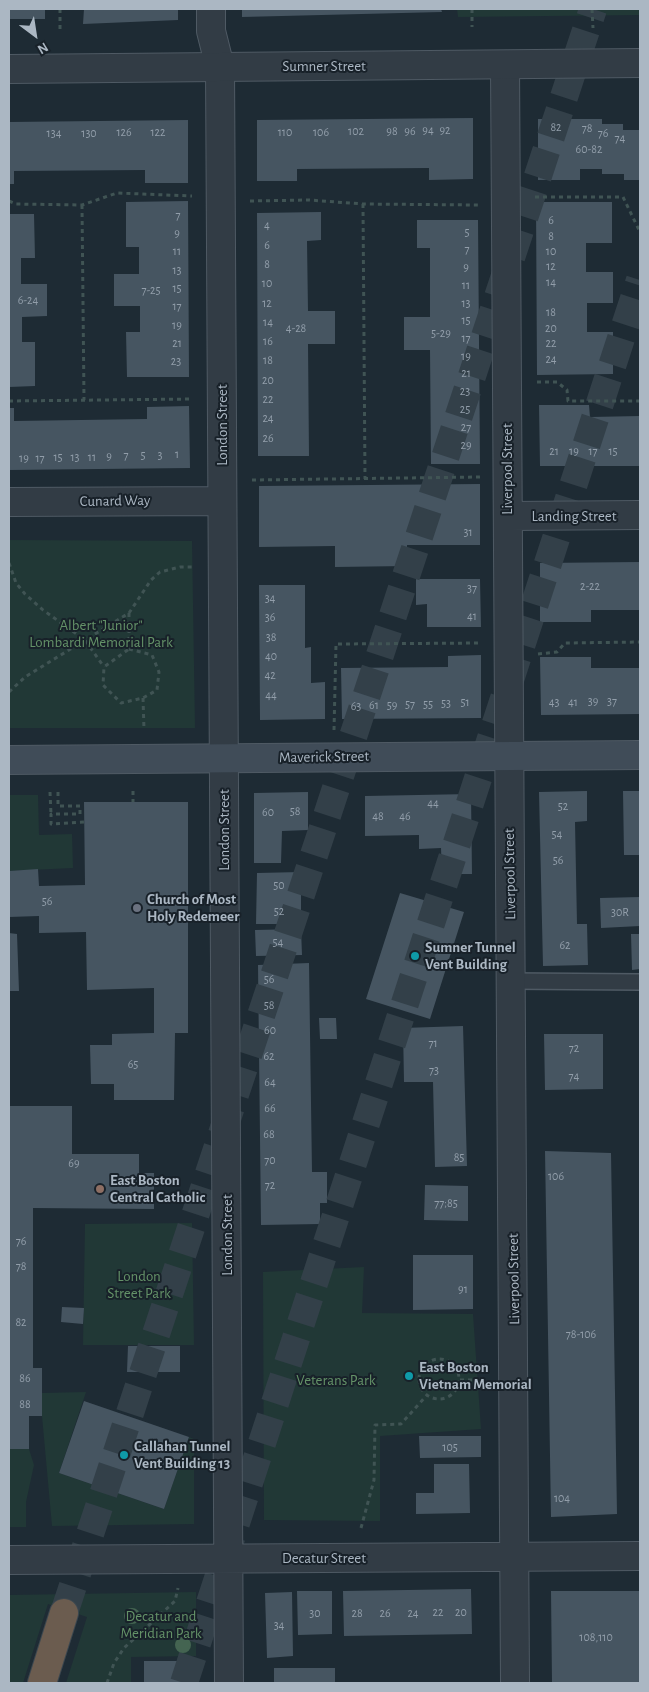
<!DOCTYPE html>
<style>
body{margin:0}
#map{position:relative;width:649px;height:1692px;overflow:hidden;background:#1e2b34;font-family:"Alegreya Sans",sans-serif}
canvas{display:block}
.frame{position:absolute;inset:0;border:10px solid #abb7c3;pointer-events:none}
.north{position:absolute;left:10px;top:10px;width:50px;height:50px;-webkit-text-stroke:4px #182129;paint-order:stroke;rotate:149deg;font-size:14px;font-weight:700;line-height:20px;text-align:center;color:#abb7c3}
.north::after{content:'';display:block;margin:auto;width:18px;height:22px;background:#abb7c3;clip-path:polygon(50% 0,100% 100%,50% 72%,0 100%)}
</style>
<div id="map">
<canvas width="649" height="1692"></canvas>
<div class="frame"></div>
<div class="north">N</div>
</div>
<script>
const ctx = document.querySelector('canvas').getContext('2d');
ctx.lineJoin = 'round';
function paint(path, color) { ctx.fillStyle = color; ctx.fill(path, 'evenodd'); }
const shape = rows => new Path2D(rows.map(r => 'M' + r).join(''));
function stroke(path, color, width, dash) { ctx.strokeStyle = color; ctx.lineWidth = width; ctx.lineCap = dash ? 'butt' : 'round'; ctx.setLineDash(dash || []); ctx.stroke(path); }
function write(font, color, halo, rows, align = 'center') {
  ctx.font = font + ' "Alegreya Sans",sans-serif'; ctx.lineWidth = 4; ctx.setLineDash([]); ctx.textBaseline = 'middle'; ctx.strokeStyle = halo; ctx.fillStyle = color; for (const [text, x, y, turn = 0] of rows) {
    ctx.save(); ctx.translate(x, y); ctx.rotate((+turn || 0) * Math.PI / 180); ctx.textAlign = isNaN(turn) ? turn : align; if (halo) ctx.strokeText(text, 0, 0); ctx.fillText(text, 0, 0); ctx.restore();
  }
}
paint(shape([
 [457,9,640,9,640,15,458,17],
 [9,540,192,541,195,728,9,728],
 [9,795,38,795,39,835,72,834,73,868,9,871],
 [192,1223,194,1345,83,1345,85,1224],
 [364,1267,362,1313,473,1314,481,1429,380,1436,380,1521,264,1520,263,1272],
 [86,1392,59,1473,164,1509,189,1437,194,1439,194,1524,52,1526,42,1416,42,1393],
 [9,1449,29,1449,34,1465,26,1502,26,1527,9,1527],
 [196,1592,196,1656,131,1657,131,1683,66,1683,87,1617,48,1604,23,1683,9,1683,9,1595]
]), '#213836');
paint(shape([
 [9,9,45,9,45,19,9,19],
 [84,9,178,9,178,20,83,24],
 [242,9,441,9,442,12,242,17],
 [473,118,473,179,429,180,429,168,297,169,297,181,257,181,257,120],
 [538,119,602,119,602,124,623,124,623,130,640,130,640,180,624,180,624,174,602,174,602,169,580,169,580,180,538,180],
 [188,120,188,183,145,183,145,170,14,171,14,184,9,184,9,122],
 [188,201,189,377,127,377,126,332,140,332,140,306,114,306,114,274,139,274,139,247,126,247,126,202],
 [536,202,612,202,612,243,586,243,586,272,613,272,613,303,587,303,587,332,613,332,613,374,537,375],
 [321,212,321,240,307,241,308,311,335,311,335,344,308,344,309,456,258,456,257,213],
 [9,214,34,214,35,258,21,258,21,284,47,284,47,316,22,317,22,342,35,342,35,386,9,387],
 [417,220,478,220,480,464,431,464,430,350,404,350,404,317,430,317,430,248,417,248],
 [539,405,589,405,590,417,640,416,640,466,540,466],
 [189,406,190,468,9,470,9,408,14,408,14,421,147,419,147,407],
 [480,484,480,545,407,545,407,566,335,567,335,546,259,547,259,486],
 [640,562,640,610,591,610,591,622,540,622,540,563],
 [416,579,480,579,481,627,427,627,427,604,416,605],
 [259,585,305,585,305,648,311,647,311,683,325,682,325,719,260,720],
 [481,655,481,718,342,719,341,668,448,667,448,656],
 [540,657,591,657,591,668,640,668,640,714,541,715],
 [587,791,587,821,575,822,577,924,587,924,588,965,543,966,539,792],
 [623,791,640,791,640,855,624,855],
 [308,792,308,830,282,831,281,863,254,863,254,793],
 [471,794,472,874,442,874,441,848,419,849,419,835,365,836,365,796],
 [84,802,188,802,188,1033,175,1033,174,1100,114,1100,114,1084,91,1084,90,1045,112,1045,112,1034,154,1033,154,988,87,990,86,932,39,933,39,916,9,917,9,871,38,869,39,886,85,885],
 [301,872,301,924,256,924,257,873],
 [400,893,464,912,430,1019,366,999],
 [640,897,640,926,601,928,600,898],
 [301,929,302,955,256,956,255,930],
 [9,933,17,934,19,991,9,991],
 [631,934,640,934,640,969,632,970],
 [309,963,312,1172,327,1172,327,1203,320,1203,320,1224,261,1225,258,965],
 [319,1018,336,1018,337,1039,320,1039],
 [463,1026,467,1166,435,1167,433,1082,404,1082,403,1028],
 [544,1034,603,1034,603,1089,545,1090],
 [9,1106,72,1106,72,1154,139,1154,139,1173,154,1173,154,1209,33,1208,33,1368,42,1368,42,1416,29,1416,29,1449,9,1449],
 [545,1151,611,1153,617,1514,551,1517],
 [425,1185,468,1186,468,1221,424,1220],
 [413,1255,473,1255,473,1309,413,1310],
 [62,1307,84,1308,83,1324,61,1322],
 [128,1346,180,1346,180,1372,127,1372],
 [84,1401,189,1437,164,1509,59,1473],
 [419,1436,481,1436,481,1457,420,1458],
 [434,1464,469,1464,470,1513,416,1514,416,1493,434,1493],
 [471,1589,472,1634,344,1636,343,1591],
 [297,1591,332,1591,332,1634,298,1635],
 [551,1591,640,1591,640,1683,552,1683],
 [292,1592,293,1656,267,1658,265,1593],
 [144,1661,194,1661,195,1683,144,1683],
 [274,1668,335,1668,335,1683,274,1683]
]), '#465561');
stroke(shape([
 [64,1613,593,9],
 [184,1683,640,280]
]), '#334049', 28, [28, 14]);
const service = shape([
 [511,981,640,982]
]);
const minor = shape([
 [211,9,211,31,220,67,229,1683],
 [505,65,515,1683],
 [9,502,222,501],
 [508,516,640,515],
 [9,1560,640,1556]
]);
const tertiary = shape([
 [9,69,640,63]
]);
const secondary = shape([
 [9,760,640,755]
]);
const motorway = shape([
 [42,1683,64,1613]
]);
stroke(service, '#4f5a64', 18);
stroke(minor, '#4f5a64', 30);
stroke(tertiary, '#4f5a64', 30);
stroke(secondary, '#4f5a64', 30);
stroke(motorway, '#3c474f', 30);
stroke(shape([
 [60,9,60,33],
 [472,9,472,27],
 [592,9,593,28],
 [535,197,623,197,640,232],
 [9,201,16,204,82,205,117,193,192,196],
 [250,201,309,200,363,204,478,205],
 [363,204,365,479],
 [82,205,84,400],
 [537,382,557,382,567,390,568,401,640,401],
 [9,401,193,399],
 [252,480,480,477],
 [9,563,16,583,25,594,43,610,85,640,104,667],
 [129,613,129,649],
 [129,649,152,655,159,672,157,690,143,698,121,703,103,685,104,667,129,649],
 [538,654,557,652,565,643,640,642],
 [9,692,25,677,129,613,151,580,160,572,180,567,195,567],
 [143,698,144,730],
 [334,730,336,644,481,643],
 [133,791,133,802],
 [50,792,51,814],
 [58,792,58,806,80,806,80,814,51,814,51,824,84,822],
 '419 1379a20 20 0 1 1 40 0a20 20 0 1 1-40 0Z',
 [460,1380,484,1380],
 [361,1528,374,1480,375,1425,401,1424,427,1395],
 [107,1683,114,1663,124,1648,175,1601,178,1588]
]), '#405454', 3, [4, 4]);
stroke(service, '#323c45', 15);
stroke(minor, '#323c45', 28);
stroke(tertiary, '#323c45', 28);
stroke(secondary, '#404c58', 28);
stroke(motorway, '#6b5c4f', 28);
ctx.fillStyle = '#446451';
for (const [x, y] of [
 [132,1616],
 [183,1645]
]) { ctx.beginPath(); ctx.arc(x, y, 8, 0, 2 * Math.PI); ctx.fill(); }
for (const [x, y, r, color] of [
 [137,908,5,"#6b7280"],
 [415,956,5,"#0f9aa8"],
 [100,1189,5,"#8d6e63"],
 [409,1376,5,"#0f9aa8"],
 [124,1455,5,"#0f9aa8"]
]) { const dot = new Path2D(); dot.arc(x, y, r, 0, 2 * Math.PI); ctx.fillStyle = color; ctx.fill(dot); stroke(dot, '#182129', 2); }
write('12px', '#929eaa', null, [
 ["82",556,127],
 ["78",587,128],
 ["94",428,130],
 ["92",445,130],
 ["102",356,131],
 ["98",392,131],
 ["96",410,131],
 ["126",124,132],
 ["122",158,132],
 ["110",285,132],
 ["106",321,132],
 ["134",54,133],
 ["130",89,133],
 ["76",603,133],
 ["74",620,138],
 ["60-82",589,149],
 ["7",178,215],
 ["6",551,220],
 ["4",267,225],
 ["5",467,232],
 ["9",177,233],
 ["8",551,236],
 ["6",267,245],
 ["7",467,249],
 ["11",177,251],
 ["10",551,251],
 ["8",267,264],
 ["12",551,266],
 ["9",466,267],
 ["13",177,270],
 ["14",551,282],
 ["10",267,283],
 ["11",466,285],
 ["15",177,288],
 ["7-25",151,290],
 ["6-24",28,300],
 ["12",267,303],
 ["13",466,303],
 ["17",177,306],
 ["18",551,312],
 ["15",466,320],
 ["14",268,322],
 ["19",177,325],
 ["4-28",296,328],
 ["20",551,328],
 ["5-29",441,333],
 ["17",466,338],
 ["16",268,341],
 ["21",177,343],
 ["22",551,343],
 ["19",466,356],
 ["24",551,359],
 ["18",268,360],
 ["23",176,361],
 ["21",466,373],
 ["20",268,380],
 ["23",465,391],
 ["22",268,399],
 ["25",465,409],
 ["24",268,418],
 ["27",466,427],
 ["26",268,438],
 ["29",466,445],
 ["21",554,451],
 ["19",574,451],
 ["17",593,451],
 ["15",613,451],
 ["1",177,454],
 ["7",126,455],
 ["5",143,455],
 ["3",160,455],
 ["9",109,456],
 ["15",58,457],
 ["13",75,457],
 ["11",92,457],
 ["19",24,458],
 ["17",40,458],
 ["31",468,532],
 ["2-22",590,586],
 ["37",472,588],
 ["34",270,598],
 ["41",472,616],
 ["36",270,617],
 ["38",271,637],
 ["40",271,656],
 ["42",270,675],
 ["44",271,695],
 ["39",593,701],
 ["37",612,701],
 ["51",465,702],
 ["43",554,702],
 ["41",573,702],
 ["53",446,703],
 ["57",410,704],
 ["55",428,704],
 ["61",374,705],
 ["59",392,705],
 ["63",356,706],
 ["44",433,803],
 ["52",563,806],
 ["58",295,811],
 ["60",268,812],
 ["48",378,816],
 ["46",405,816],
 ["54",557,834],
 ["56",558,860],
 ["50",279,885],
 ["56",47,901],
 ["52",279,911],
 ["30R",620,912],
 ["54",278,942],
 ["62",565,945],
 ["56",269,979],
 ["58",269,1005],
 ["60",270,1030],
 ["71",433,1043],
 ["72",574,1048],
 ["62",269,1056],
 ["65",133,1064],
 ["73",434,1070],
 ["74",574,1076],
 ["64",270,1082],
 ["66",270,1108],
 ["68",269,1134],
 ["85",459,1157],
 ["70",270,1160],
 ["69",74,1163],
 ["106",556,1176],
 ["72",270,1185],
 ["77;85",446,1203],
 ["76",21,1241],
 ["78",21,1266],
 ["91",463,1289],
 ["82",21,1322],
 ["78-106",581,1334],
 ["86",25,1378],
 ["88",25,1404],
 ["105",450,1447],
 ["104",562,1498],
 ["22",438,1612],
 ["20",461,1612],
 ["30",315,1613],
 ["28",357,1613],
 ["26",385,1613],
 ["24",413,1613],
 ["34",279,1625],
 ["108,110",596,1637]
]);
write('15px', '#abb7c3', '#182129', [
 ["Sumner Street",324,66],
 ["London Street",222,425,-90],
 ["Liverpool Street",507,469,-90],
 ["Cunard Way",115,501,-1],
 ["Landing Street",574,516],
 ["Maverick Street",324,757,-1],
 ["London Street",224,830,-90],
 ["Liverpool Street",510,874,-91],
 ["London Street",227,1235,-90],
 ["Liverpool Street",514,1279,-91],
 ["Decatur Street",324,1558]
]);
write('15px', '#649268', '#182129', [
 ["Albert \"Junior\"",101,625],
 ["Lombardi Memorial Park",101,642],
 ["London",139,1276],
 ["Street Park",139,1293],
 ["Veterans Park",336,1380],
 ["Decatur and",161,1616],
 ["Meridian Park",161,1633]
]);
write('bold 15px', '#abb7c3', '#182129', [
 ["Church of Most",147,899],
 ["Holy Redemeer",147,916],
 ["Sumner Tunnel",425,947],
 ["Vent Building",425,964],
 ["East Boston",110,1180],
 ["Central Catholic",110,1197],
 ["East Boston",419,1367],
 ["Vietnam Memorial",419,1384],
 ["Callahan Tunnel",134,1446],
 ["Vent Building 13",134,1463]
], 'left');
</script>
